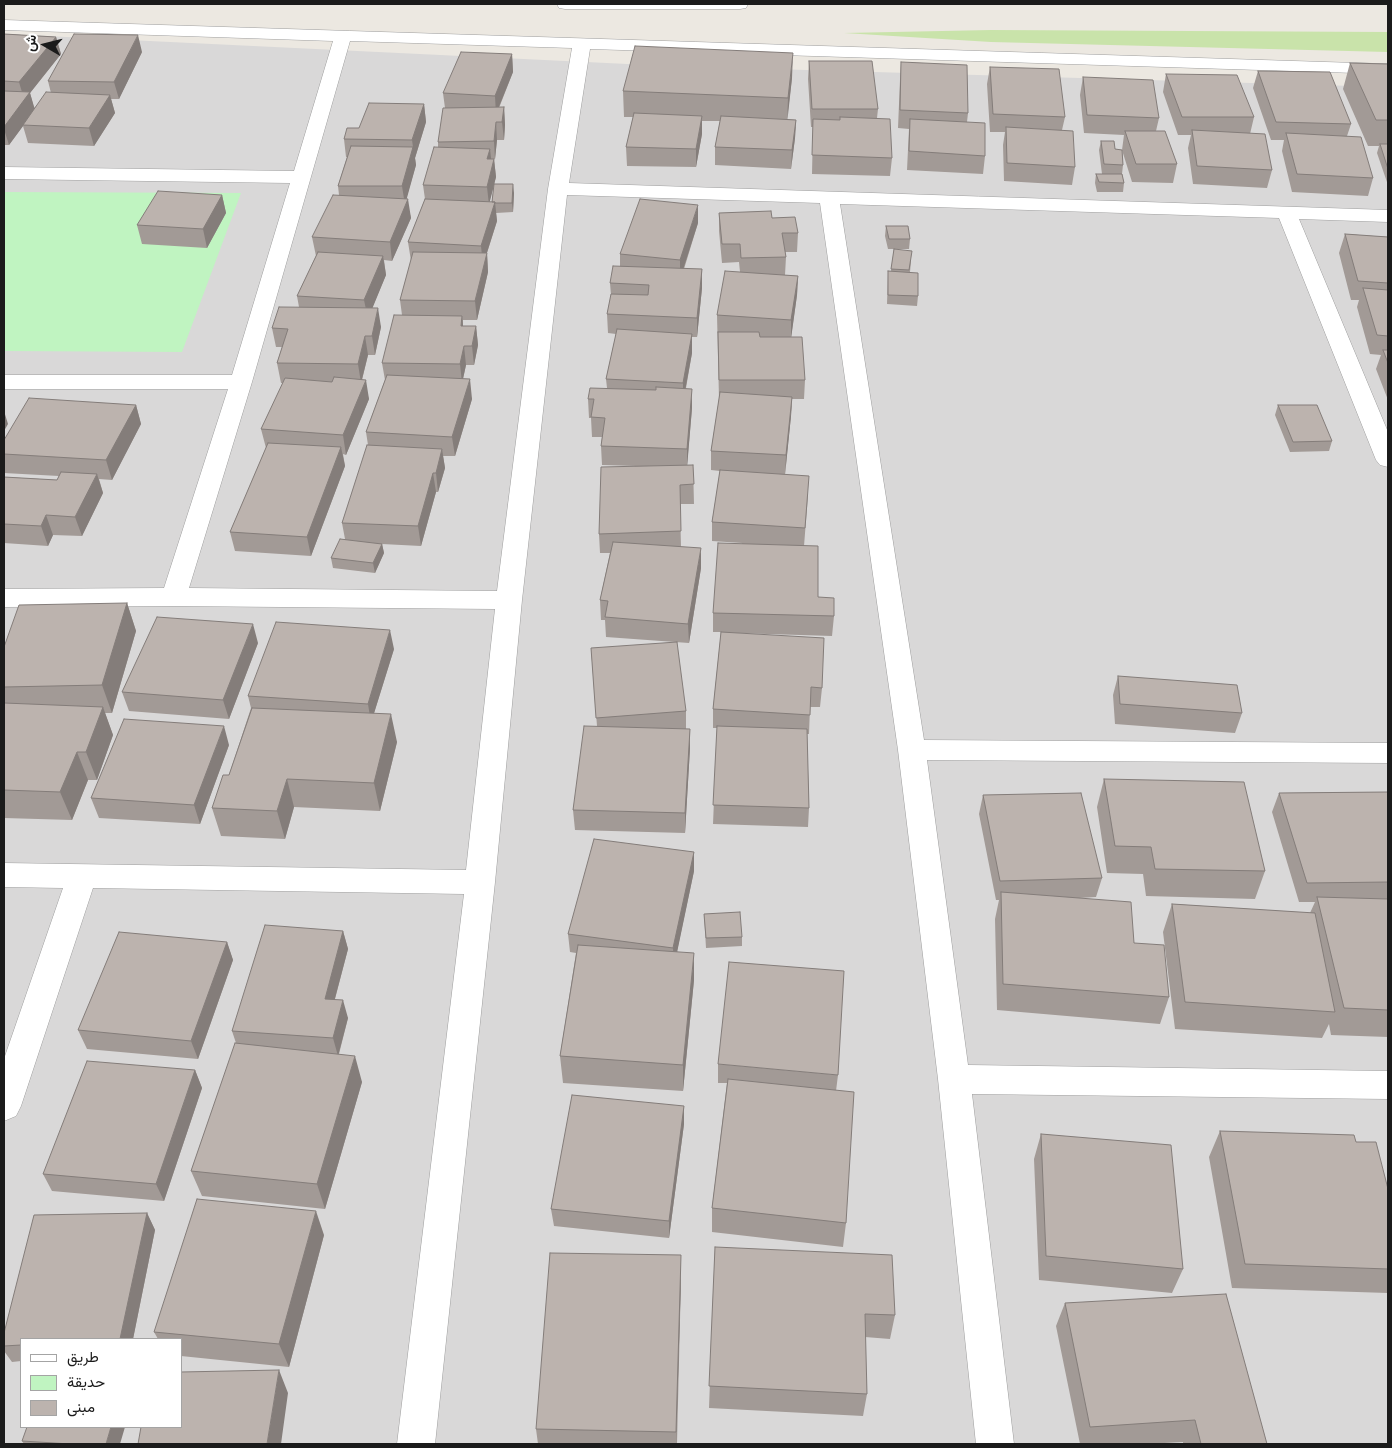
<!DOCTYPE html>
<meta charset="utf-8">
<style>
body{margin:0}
#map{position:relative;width:1392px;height:1448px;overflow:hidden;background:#ece8e1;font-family:"Open Sans",Vazirmatn,sans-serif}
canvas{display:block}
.frame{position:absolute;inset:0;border:5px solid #1b1b1b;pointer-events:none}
.legend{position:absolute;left:20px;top:1338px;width:162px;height:90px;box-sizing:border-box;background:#fff;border:1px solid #a4a4a4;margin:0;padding:6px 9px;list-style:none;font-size:15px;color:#1b1b1b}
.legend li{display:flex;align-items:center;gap:10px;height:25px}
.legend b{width:25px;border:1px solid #a4a4a4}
.north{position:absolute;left:20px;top:20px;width:50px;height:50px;-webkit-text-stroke:4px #fff;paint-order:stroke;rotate:278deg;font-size:14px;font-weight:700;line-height:20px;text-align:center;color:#1b1b1b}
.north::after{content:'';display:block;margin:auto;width:18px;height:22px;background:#1b1b1b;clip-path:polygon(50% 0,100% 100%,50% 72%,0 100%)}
</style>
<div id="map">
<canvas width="1392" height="1448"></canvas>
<div class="frame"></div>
<ul class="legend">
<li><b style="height:6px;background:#fff"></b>طريق</li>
<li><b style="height:14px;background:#c0f4c1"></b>حديقة</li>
<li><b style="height:14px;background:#bcb3ae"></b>مبنى</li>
</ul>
<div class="north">ش</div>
</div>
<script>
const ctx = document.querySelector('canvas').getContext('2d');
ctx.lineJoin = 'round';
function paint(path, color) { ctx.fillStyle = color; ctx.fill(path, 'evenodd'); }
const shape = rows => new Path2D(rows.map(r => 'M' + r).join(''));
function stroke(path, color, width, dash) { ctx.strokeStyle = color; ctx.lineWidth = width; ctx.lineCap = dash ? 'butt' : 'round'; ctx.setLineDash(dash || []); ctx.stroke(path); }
paint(shape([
 [4,34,669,66,1388,87,1388,1444,4,1444],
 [21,1339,181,1339,181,1427,21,1427]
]), '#d9d8d8');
paint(shape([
 [991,30,1388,32,1388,52,991,42,844,33]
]), '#c9e3aa');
paint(shape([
 [4,192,241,193,182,352,4,351]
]), '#c0f4c1');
const minor = shape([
 [4,20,1388,64,1388,74,590,49,569,183,1388,210,1388,222,1299,219,1388,432,1388,467,1380,465,1376,460,1279,218,840,204,924,740,1388,743,1388,763,927,760,968,1065,1388,1071,1388,1099,972,1094,1014,1444,976,1444,938,1079,898,750,820,203,567,195,522,600,495,882,435,1444,397,1444,464,894,93,888,21,1106,16,1116,4,1121,4,1059,63,888,4,887,4,863,466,870,495,609,174,606,4,607,4,589,164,588,228,389,4,389,4,375,232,375,290,183,4,179,4,167,294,171,333,41,4,30,4,20],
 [350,41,572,48,548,189,497,591,189,588,252,382,350,41]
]);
const tertiary = shape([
 [557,4,748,4,746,8,740,9,565,9,559,8,557,4]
]);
stroke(minor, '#9f9f9f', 1);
stroke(tertiary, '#9f9f9f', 1);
paint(minor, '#fff');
paint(tertiary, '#fff');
paint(shape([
 [4,34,56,37,61,54,30,93,34,108,51,93,48,81,142,52,119,99,111,99,115,113,94,146,28,143,23,126,9,145,4,145],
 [512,54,513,72,499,108,504,107,505,125,504,140,497,140,495,159,494,159,496,177,494,184,514,193,513,212,496,213,497,221,487,253,488,272,477,320,463,320,463,326,476,326,478,345,474,365,466,365,463,379,472,399,455,456,443,456,445,468,438,492,436,492,421,546,382,544,384,553,375,573,333,568,331,558,345,539,342,523,368,445,366,432,385,380,382,363,402,315,400,300,411,261,408,242,425,199,423,185,438,148,438,142,445,108,443,93],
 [494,185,492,202,489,202],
 [809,61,878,109,877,118,892,158,890,176,812,174,813,127,811,127,808,79],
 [901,62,968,113,967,122,985,156,983,174,907,170,909,129,898,128,900,80],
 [1350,63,1388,64,1388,185,1377,153,1379,146,1368,146,1343,89],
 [990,67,1065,117,1062,130,1075,167,1072,185,1004,181,1003,145,1005,132,990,132,987,84],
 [1258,71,1351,124,1347,136,1373,178,1368,196,1292,192,1282,151,1284,140,1271,140,1253,88],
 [1166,74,1254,117,1250,134,1272,170,1267,188,1193,184,1188,148,1191,135,1178,135,1163,92],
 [1083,77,1159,118,1156,131,1177,164,1173,183,1132,182,1122,150,1123,165,1122,174,1124,183,1123,192,1097,192,1095,183,1096,174,1102,174,1099,150,1101,141,1115,149,1122,150,1124,135,1084,133,1080,95],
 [792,78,787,119,796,120,795,138,791,169,715,165,715,147,720,121,702,121,702,134,696,167,627,166,626,147,633,117,624,117,623,91],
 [424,104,426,122,415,158,416,165,406,199,411,218,392,261,384,260,386,275,372,308,381,327,375,355,368,355,362,380,369,399,346,455,343,454,345,466,311,556,235,551,230,532,266,448,261,429,283,383,281,383,277,363,282,347,276,347,272,328,299,307,297,296,316,256,312,237,339,195,338,186,347,157,346,157,344,139,359,128],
 [222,195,226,213,207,248,142,244,137,225],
 [719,213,772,218,798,233,797,252,785,252,786,257,785,275,798,276,797,295,791,337,805,380,804,399,792,399,791,416,785,474,808,495,804,546,818,597,834,616,832,636,735,633,822,688,820,707,810,707,809,734,807,734,809,808,808,827,713,824,717,728,713,728,713,709,721,632,713,632,713,613,742,543,712,541,712,522,720,471,711,470,711,451,719,399,717,315,740,272,739,262,722,263,719,231],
 [698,223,684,269,702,269,702,288,697,337,692,337,692,353,686,388,692,408,687,465,693,465,694,504,680,504,681,547,701,568,689,643,606,637,605,620,601,620,600,600,610,553,600,553,599,534,635,466,602,465,601,446,602,437,592,437,591,418,589,418,588,399,607,388,606,379,616,334,608,333,607,314,611,295,610,283,620,267,620,254],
 [886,226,910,239,909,249,888,249,885,236],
 [1345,234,1388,237,1388,400,1376,369,1381,355,1370,354,1357,307,1359,300,1351,300,1339,253],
 [894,249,911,261,910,272,918,296,917,306,887,304,888,271,891,271],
 [136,405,141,424,112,480,99,479,103,493,82,536,53,535,48,546,4,543,4,477,57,480,59,476,4,473,4,440],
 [1278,405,1332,441,1329,451,1290,452,1275,415],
 [127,603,136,631,112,713,105,713,113,735,97,780,88,780,72,820,4,818,4,647],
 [258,643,229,719,129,711,122,692],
 [591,648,686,711,686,729,690,729,690,748,685,833,575,830,573,810,597,726],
 [394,649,374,713,397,742,380,811,294,807,285,839,221,836,212,808,229,775,251,708,248,696],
 [1118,676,1242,713,1235,733,1115,724,1113,695],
 [229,745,200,824,99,818,91,798],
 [1104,779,1265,871,1255,899,1146,896,1143,874,1107,873,1097,807],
 [1388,792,1388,1037,1331,1035,1329,1024,1322,1038,1175,1029,1163,932,1172,904,1310,913,1315,902,1299,902,1272,812,1279,793],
 [983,795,1102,878,1096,897,1079,898,1134,943,1169,997,1160,1024,997,1010,995,919,999,900,996,900,979,814],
 [694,852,694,871,677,951,694,980,683,1091,563,1083,560,1056,576,953,570,952,568,934],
 [704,914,742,937,742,946,706,948],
 [343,931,348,949,335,999,348,1018,339,1054,362,1082,325,1209,202,1196,191,1171,236,1043,232,1031],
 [227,942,233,960,198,1059,87,1049,78,1030],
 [718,1064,838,1075,836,1091,846,1223,843,1247,712,1232,712,1208,727,1083,718,1083],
 [195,1070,202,1088,164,1201,52,1191,43,1174],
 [684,1106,684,1124,669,1238,554,1226,551,1209],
 [1220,1131,1356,1142,1388,1189,1388,1293,1232,1288,1209,1157],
 [1041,1134,1183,1269,1172,1293,1039,1280,1034,1159],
 [147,1213,155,1230,133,1339,21,1339,21,1361,12,1362,4,1351,4,1333],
 [324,1235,289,1367,181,1356,181,1339,158,1339,154,1332],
 [715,1247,895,1315,890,1339,865,1337,867,1394,863,1416,709,1408],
 [681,1279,677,1444,538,1444,536,1429],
 [1065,1303,1267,1444,1183,1444,1183,1442,1146,1444,1080,1444,1056,1326],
 [22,1441,120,1444,24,1444]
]), '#a29a96');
paint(shape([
 [138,35,142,52,119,99,114,82],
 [56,37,61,54,30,93,35,110,23,125,23,126,9,145,4,129,4,127,24,99,19,82],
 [793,53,792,78,787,124,788,98],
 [512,54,513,72,496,114,495,96],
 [110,95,115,113,94,146,89,128],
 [424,104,426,122,415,158,416,165,405,205,402,186,413,147,412,140],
 [504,107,505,125,504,140,502,122],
 [702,116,702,134,696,167,696,149],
 [796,120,795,138,791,169,792,150],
 [496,122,497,140,495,159,494,141],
 [490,149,492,167,487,159],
 [494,159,496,177,489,205,487,187],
 [513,184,514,193,513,212,512,203],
 [222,195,226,213,207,248,203,229],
 [408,199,411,218,392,261,390,242],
 [495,202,497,221,483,265,481,246],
 [698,205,698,223,680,279,680,260],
 [487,253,488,272,477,320,475,301],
 [383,256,386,275,368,319,364,300],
 [702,269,702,288,697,337,697,318],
 [798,276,797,295,791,339,791,320],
 [378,308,381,327,375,355,372,336],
 [462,316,464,335,461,326],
 [476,326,478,345,474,365,472,346],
 [692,334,692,353,683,402,683,383],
 [365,336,368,355,361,383,358,364],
 [464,346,466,365,462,383,460,364],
 [470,379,472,399,455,456,452,437],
 [366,380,369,399,346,455,343,435],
 [692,389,692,408,687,468,687,449],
 [792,397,791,416,785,475,786,455],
 [136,405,141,424,112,480,106,460],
 [4,411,8,424,4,431],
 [341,447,345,466,311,556,307,537],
 [442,449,445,468,438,492,436,473],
 [433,473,436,492,421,546,418,526],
 [97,474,103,493,82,536,75,517],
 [46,515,53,535,48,546,41,526],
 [382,544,384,553,375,573,373,563],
 [701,548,701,568,689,643,688,624],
 [127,603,136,631,112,713,102,685],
 [253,624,258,643,229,719,223,700],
 [390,630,394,649,371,723,368,704],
 [103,707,113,735,97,780,86,752],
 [391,714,397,742,380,811,374,783],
 [224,726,229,745,200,824,194,805],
 [690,729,690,748,685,833,685,813],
 [77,752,88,780,72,820,60,792],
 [287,779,294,807,285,839,277,811],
 [694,852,694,871,674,967,673,948],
 [343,931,348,949,330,1017,325,999],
 [227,942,233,960,198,1059,191,1041],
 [694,953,694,980,683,1091,683,1065],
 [343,1000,348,1018,338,1056,333,1038],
 [355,1056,362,1082,325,1209,317,1184],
 [195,1070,202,1088,164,1201,156,1184],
 [684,1106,684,1124,669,1238,669,1221],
 [316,1211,324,1235,289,1367,279,1344],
 [147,1213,155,1230,133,1339,120,1339],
 [681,1255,681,1279,676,1444,676,1432],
 [279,1370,288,1393,281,1444,267,1444],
 [111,1427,125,1427,120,1444,106,1444]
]), '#847d7a');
const building = shape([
 [4,34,56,37,19,82,4,81,4,34],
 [74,34,138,35,114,82,48,81,74,34],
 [635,46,793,53,788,98,623,91,635,46],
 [461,52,512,54,495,96,443,93,461,52],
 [809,61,872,61,878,109,812,109,809,61],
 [901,62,967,65,968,113,900,110,901,62],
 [1350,63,1388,64,1388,120,1376,120,1350,63],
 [990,67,1059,69,1065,117,993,114,990,67],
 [1258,71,1330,72,1351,124,1276,122,1258,71],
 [1166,74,1237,75,1254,117,1182,117,1166,74],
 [1083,77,1153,80,1159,118,1087,115,1083,77],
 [4,91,30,92,4,127,4,91],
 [46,92,110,95,89,128,23,125,46,92],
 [369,103,424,104,412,140,344,139,347,128,359,128,369,103],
 [504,107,502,122,496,122,494,141,438,142,443,108,504,107],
 [634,113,702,116,696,149,626,147,634,113],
 [721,116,796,120,792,150,715,147,721,116],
 [840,117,890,119,892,158,812,155,813,119,840,120,840,117],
 [910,119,985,123,985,156,909,151,910,119],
 [1006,127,1073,131,1075,167,1007,163,1006,127],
 [1192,130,1265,134,1272,170,1197,166,1192,130],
 [1125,131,1165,131,1177,164,1136,164,1125,131],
 [1286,133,1361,137,1373,178,1297,174,1286,133],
 [1101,141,1114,141,1115,149,1122,150,1123,165,1104,164,1101,141],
 [1380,144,1388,144,1388,169,1380,144],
 [351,146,413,147,402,186,338,186,351,146],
 [434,147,490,149,487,159,494,159,487,187,423,185,434,147],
 [1096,174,1122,174,1124,183,1099,182,1096,174],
 [494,184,513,184,512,203,495,203,495,202,492,202,494,184],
 [158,191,222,195,203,229,137,225,158,191],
 [333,195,408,199,390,242,312,237,333,195],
 [425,199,495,202,481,246,408,242,425,199],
 [640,199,698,205,680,260,620,254,640,199],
 [771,211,772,218,795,217,798,233,782,233,786,257,741,258,740,244,722,244,719,213,771,211],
 [886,226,908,226,910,239,889,239,886,226],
 [1345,234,1388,237,1388,283,1358,281,1345,234],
 [894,249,912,251,909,270,891,269,894,249],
 [318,252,383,256,364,300,297,296,318,252],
 [413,252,487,253,475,301,400,300,413,252],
 [613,266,702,269,697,318,607,314,611,294,648,295,649,285,610,283,613,266],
 [725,271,798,276,791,320,717,315,725,271],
 [888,271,918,273,918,296,888,295,888,271],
 [1363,288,1388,290,1388,336,1377,335,1363,288],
 [279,307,378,308,372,336,365,336,358,364,277,363,288,329,272,328,279,307],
 [394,315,462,316,461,326,476,326,472,346,464,346,460,364,382,363,394,315],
 [617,329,692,334,683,383,606,379,617,329],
 [718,332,759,332,760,337,802,337,805,380,719,380,718,332],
 [1383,350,1388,350,1388,363,1383,350],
 [387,375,470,379,452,437,366,432,387,375],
 [334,377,366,380,343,435,261,429,285,378,332,382,334,377],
 [656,387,692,389,687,449,601,446,605,418,591,417,594,399,588,399,590,388,656,390,656,387],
 [720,392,792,397,786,455,711,451,720,392],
 [29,398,136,405,106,460,4,454,4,440,29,398],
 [1278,405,1317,405,1332,441,1293,442,1278,405],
 [268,443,341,447,307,537,230,532,268,443],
 [367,445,442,449,436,473,433,473,418,526,342,523,367,445],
 [693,465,694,484,680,485,681,531,599,534,601,467,693,465],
 [720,470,809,476,805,528,712,522,720,470],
 [61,472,97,474,75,517,46,515,41,526,4,524,4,477,57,480,61,472],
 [340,539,382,544,373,563,331,558,340,539],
 [613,542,701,548,688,624,605,617,608,601,600,600,613,542],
 [718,543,818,546,818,597,834,598,834,616,713,613,718,543],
 [127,603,102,685,4,687,4,647,19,605,127,603],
 [157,617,253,624,223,700,122,692,157,617],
 [276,622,390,630,368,704,248,696,276,622],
 [721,632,824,638,822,688,811,687,810,715,713,709,721,632],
 [677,642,686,711,596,718,591,648,677,642],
 [1118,676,1237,685,1242,713,1120,704,1118,676],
 [4,703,103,707,86,752,77,752,60,792,4,790,4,703],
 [252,708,391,714,374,783,287,779,277,811,212,808,223,775,229,775,252,708],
 [124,719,224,726,194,805,91,798,124,719],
 [584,726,690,729,685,813,573,810,584,726],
 [717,726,807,729,809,808,713,805,717,726],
 [1104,779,1244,782,1265,871,1155,869,1151,847,1115,846,1104,779],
 [1388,792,1388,882,1307,883,1279,793,1388,792],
 [1081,793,1102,878,1000,881,983,795,1081,793],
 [594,839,694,852,673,948,568,934,594,839],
 [1001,892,1131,902,1134,943,1164,945,1169,997,1003,984,1001,892],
 [1317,897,1388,899,1388,1010,1344,1008,1317,897],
 [1172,904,1315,913,1335,1012,1185,1002,1172,904],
 [740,912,742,937,706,938,704,914,740,912],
 [265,925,343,931,325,999,343,1000,333,1038,232,1031,265,925],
 [119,932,227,942,191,1041,78,1030,119,932],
 [578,945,694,953,683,1065,560,1056,578,945],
 [729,962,844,971,838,1075,718,1064,729,962],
 [235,1043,355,1056,317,1184,191,1171,235,1043],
 [87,1061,195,1070,156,1184,43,1174,87,1061],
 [728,1079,854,1092,846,1223,712,1208,728,1079],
 [572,1095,684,1106,669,1221,551,1209,572,1095],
 [1220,1131,1354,1135,1356,1142,1376,1142,1388,1189,1388,1269,1245,1264,1220,1131],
 [1041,1134,1171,1145,1183,1269,1046,1256,1041,1134],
 [197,1199,316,1211,279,1344,154,1332,197,1199],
 [147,1213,120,1339,21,1339,21,1345,4,1346,4,1333,34,1215,147,1213],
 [715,1247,892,1255,895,1315,865,1314,867,1394,709,1386,715,1247],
 [550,1253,681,1255,676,1432,536,1429,550,1253],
 [1226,1294,1267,1444,1201,1444,1195,1420,1090,1427,1065,1303,1226,1294],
 [279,1370,267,1444,138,1444,141,1427,181,1427,181,1372,279,1370],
 [27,1427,111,1427,106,1444,70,1444,22,1441,27,1427]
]);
paint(building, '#bcb3ae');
stroke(building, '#847d7a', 1);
</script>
